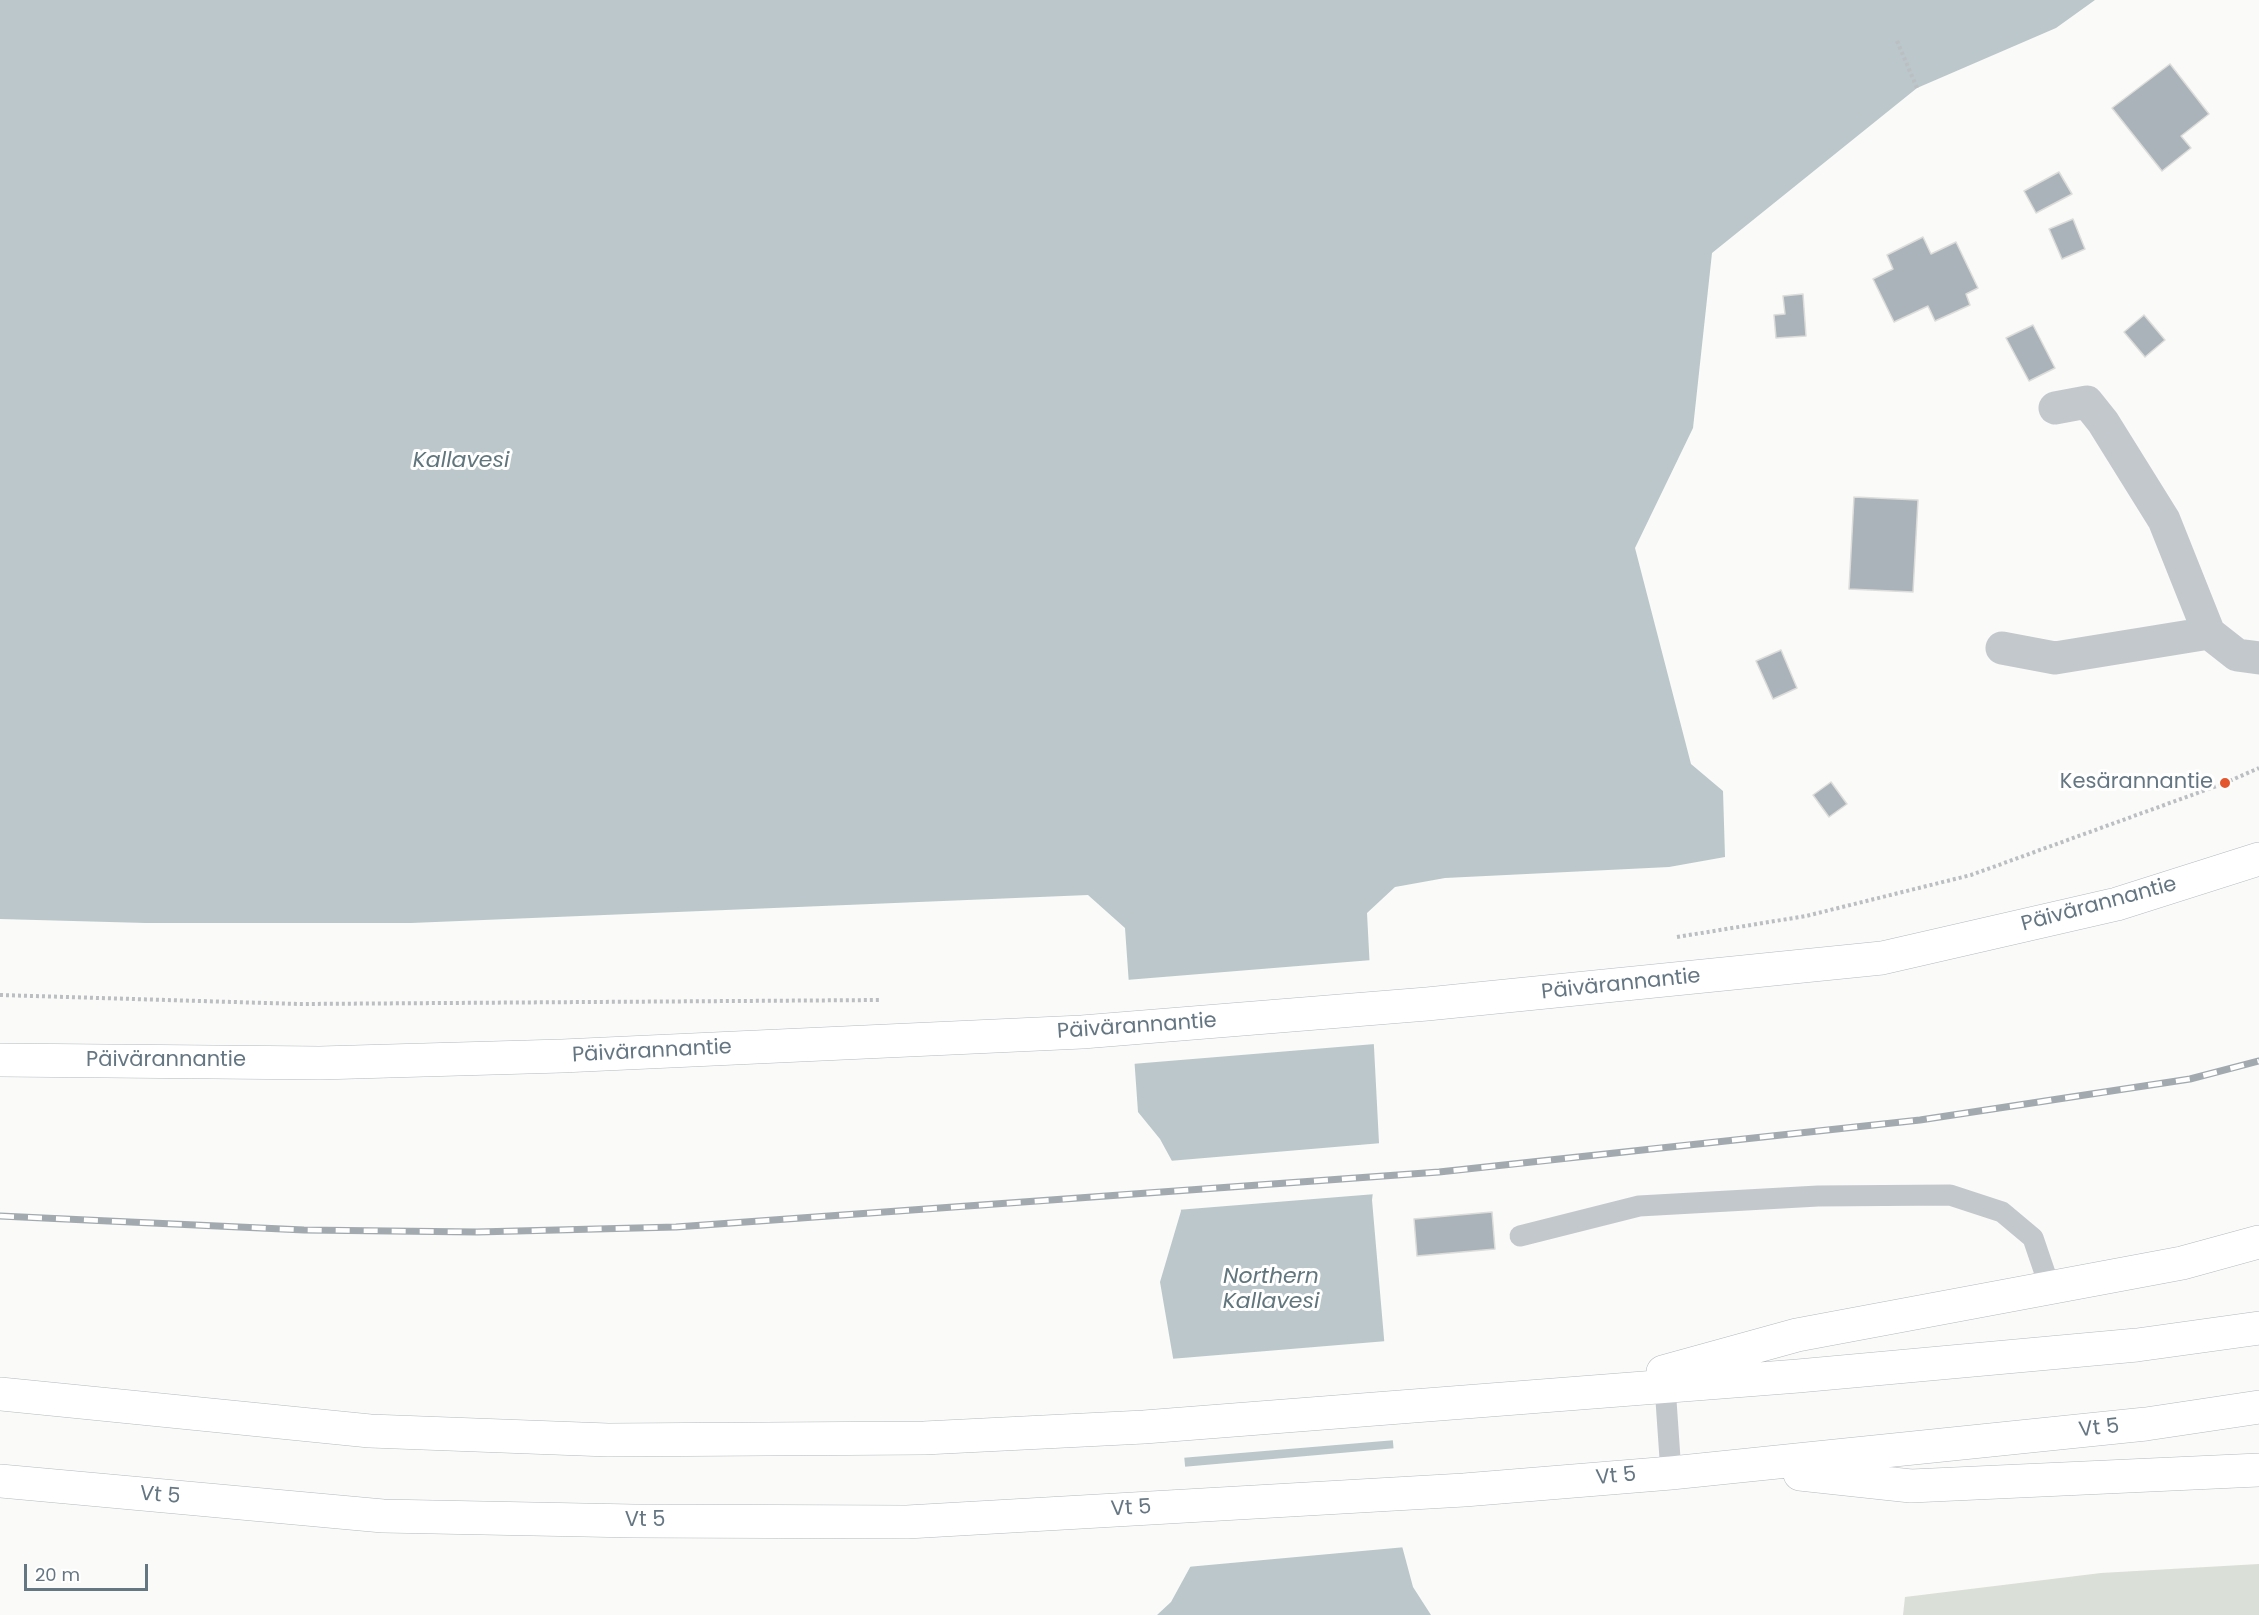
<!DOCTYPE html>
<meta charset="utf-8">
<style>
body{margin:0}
#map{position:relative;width:2259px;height:1615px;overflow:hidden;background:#fafaf8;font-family:Poppins,sans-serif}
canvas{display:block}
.scale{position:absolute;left:24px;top:1564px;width:124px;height:27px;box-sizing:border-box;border:3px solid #657683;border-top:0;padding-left:8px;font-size:18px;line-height:21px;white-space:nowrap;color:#657683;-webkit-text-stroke:4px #fff;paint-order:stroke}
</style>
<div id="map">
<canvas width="2259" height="1615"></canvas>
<div class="scale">20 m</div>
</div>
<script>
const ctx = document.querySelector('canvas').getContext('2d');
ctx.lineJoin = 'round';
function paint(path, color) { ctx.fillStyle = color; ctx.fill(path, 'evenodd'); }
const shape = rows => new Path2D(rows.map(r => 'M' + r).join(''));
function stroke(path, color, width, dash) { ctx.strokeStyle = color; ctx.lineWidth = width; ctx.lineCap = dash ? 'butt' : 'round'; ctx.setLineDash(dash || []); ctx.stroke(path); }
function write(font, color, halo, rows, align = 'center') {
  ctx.font = font + ' Poppins,sans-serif'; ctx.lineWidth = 6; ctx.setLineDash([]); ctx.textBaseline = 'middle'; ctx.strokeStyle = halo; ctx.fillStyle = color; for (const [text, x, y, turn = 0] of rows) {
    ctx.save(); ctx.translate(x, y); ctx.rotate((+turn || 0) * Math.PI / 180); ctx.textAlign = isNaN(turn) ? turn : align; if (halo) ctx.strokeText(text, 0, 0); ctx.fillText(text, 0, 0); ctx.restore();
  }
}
paint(shape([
 [2259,1564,2259,1615,1903,1615,1905,1597,2101,1573]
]), '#dadfd7');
paint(shape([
 [0,0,2095,0,2056,28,1917,88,1712,253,1693,428,1635,548,1691,764,1723,791,1725,857,1669,867,1445,878,1395,887,1367,913,1379,1143,1372,1200,1402,1546,1413,1587,1431,1615,1157,1615,1171,1602,1194,1560,1177,1381,1160,1282,1181,1211,1172,1161,1160,1139,1138,1112,1125,928,1088,895,411,923,146,923,0,919]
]), '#bbc7cb');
paint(shape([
 [1372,960,1375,1044,1132,1064,1126,980],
 [1382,1143,1376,1194,1177,1210,1169,1161],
 [1387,1341,1396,1440,1181,1458,1170,1359],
 [1397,1448,1406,1547,1187,1567,1191,1560,1182,1467]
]), '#fafaf8');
const building = shape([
 [2170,64,2209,114,2181,136,2191,148,2162,171,2112,108,2170,64],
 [2059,172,2072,194,2036,213,2024,191,2059,172],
 [2073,219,2085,249,2062,259,2049,229,2073,219],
 [1923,237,1931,254,1956,242,1978,288,1966,294,1970,305,1935,321,1928,306,1894,322,1873,279,1893,269,1887,255,1923,237],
 [1803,294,1806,336,1776,338,1774,315,1785,314,1783,296,1803,294],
 [2144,315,2165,340,2145,357,2124,332,2144,315],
 [2033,325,2055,368,2029,381,2006,338,2033,325],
 [1854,497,1918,500,1913,592,1849,589,1854,497],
 [1781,650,1797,688,1773,699,1756,661,1781,650],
 [1831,782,1847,804,1829,817,1813,795,1831,782],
 [1492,1212,1495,1249,1417,1256,1414,1219,1492,1212]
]);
paint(building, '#aab3b9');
stroke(building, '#dcdcda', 1.5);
const secondary = shape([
 [0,1060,320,1063,562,1056,1082,1032,1427,1004,1882,958,2117,904,2259,859]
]);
const highway = shape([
 [1663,1372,1797,1335,2182,1263,2259,1242],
 [0,1394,370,1431,608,1440,924,1438,1144,1427,1798,1376,2137,1345,2259,1328],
 [1800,1474,1911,1486,2259,1470],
 [0,1481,383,1516,634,1521,907,1522,1464,1490,1671,1473,2146,1424,2259,1407]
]);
stroke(secondary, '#b3babf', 34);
stroke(highway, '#b4b9bd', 34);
stroke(shape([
 [1897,41,1917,88],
 [1677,937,1806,916,1971,875,2225,783,2259,768],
 [0,995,300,1004,881,1000]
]), '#bbbfc2', 4, [3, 3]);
stroke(shape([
 [1520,1236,1639,1206,1818,1196,1950,1195,2002,1212,2033,1238,2050,1288],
 [1665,1386,1671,1473]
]), '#c3c8cc', 21);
stroke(shape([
 [2055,408,2087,402,2103,422,2164,520,2209,633,2237,655,2259,658],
 [2002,648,2055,658,2209,633]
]), '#c3c8cc', 33);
stroke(secondary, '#fff', 33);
stroke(highway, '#fff', 33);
const rail = shape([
 [0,1216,304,1230,477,1232,676,1227,1439,1172,1920,1120,2190,1079,2259,1061]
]);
stroke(rail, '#a2aab0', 7);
stroke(rail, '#fff', 4.5, [14]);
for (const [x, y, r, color] of [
 [2225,783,6,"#e4572e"]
]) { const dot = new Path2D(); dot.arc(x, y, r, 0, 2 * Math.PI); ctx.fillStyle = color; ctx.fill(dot); stroke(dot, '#fff', 2); }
write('21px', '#657683', '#fff', [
 ["Kesärannantie",2213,783]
], 'right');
write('21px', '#657683', '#fff', [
 ["Päivärannantie",2099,905,-15],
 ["Päivärannantie",1621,985,-6],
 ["Päivärannantie",1137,1027,-4],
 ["Päivärannantie",652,1052,-3],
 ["Päivärannantie",166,1061],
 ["Vt 5",2099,1429,-6],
 ["Vt 5",1616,1477,-5],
 ["Vt 5",160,1496,5],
 ["Vt 5",1131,1509,-3],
 ["Vt 5",645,1521]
]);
write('italic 22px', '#60757c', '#fff', [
 ["Kallavesi",461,461],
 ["Northern",1271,1277],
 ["Kallavesi",1271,1302]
]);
</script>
